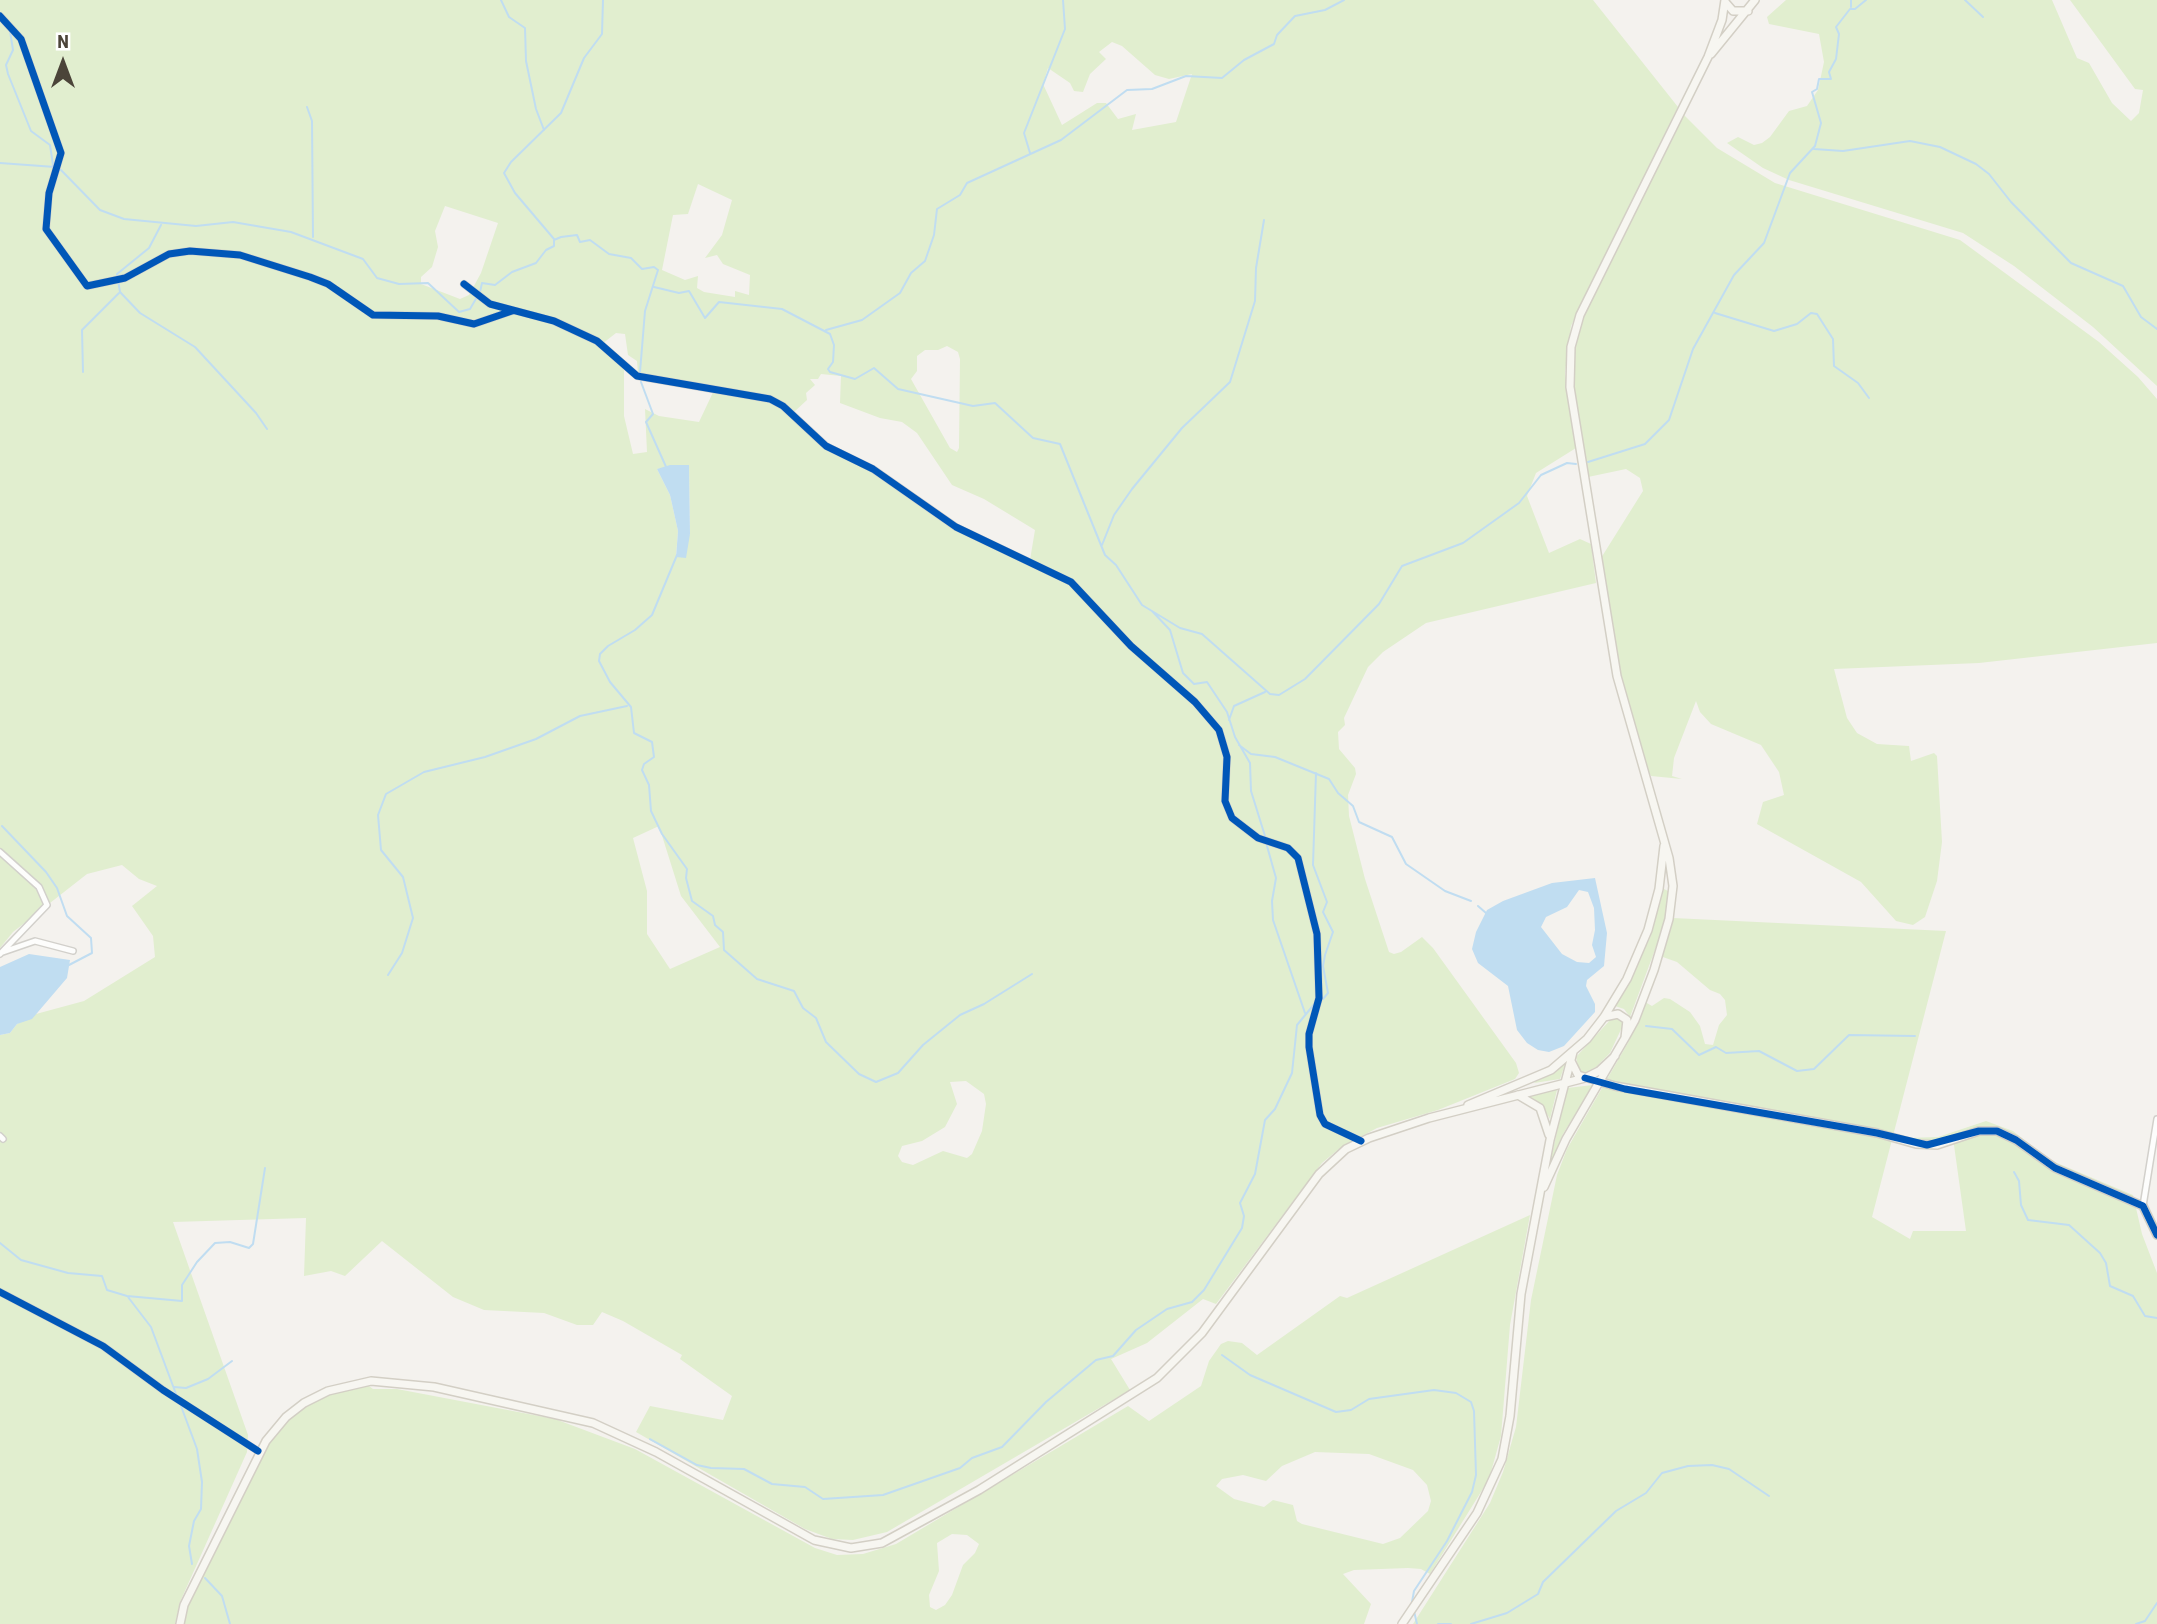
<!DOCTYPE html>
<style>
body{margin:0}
#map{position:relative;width:2157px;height:1624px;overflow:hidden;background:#f4f2ee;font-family:"Roboto Condensed",sans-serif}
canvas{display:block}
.north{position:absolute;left:28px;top:28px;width:70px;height:70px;-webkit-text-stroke:5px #fff;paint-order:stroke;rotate:0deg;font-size:19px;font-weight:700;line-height:28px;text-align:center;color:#4b4439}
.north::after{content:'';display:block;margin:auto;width:24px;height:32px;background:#4b4439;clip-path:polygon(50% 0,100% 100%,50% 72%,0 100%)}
</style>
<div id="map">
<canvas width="2157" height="1624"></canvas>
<div class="north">N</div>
</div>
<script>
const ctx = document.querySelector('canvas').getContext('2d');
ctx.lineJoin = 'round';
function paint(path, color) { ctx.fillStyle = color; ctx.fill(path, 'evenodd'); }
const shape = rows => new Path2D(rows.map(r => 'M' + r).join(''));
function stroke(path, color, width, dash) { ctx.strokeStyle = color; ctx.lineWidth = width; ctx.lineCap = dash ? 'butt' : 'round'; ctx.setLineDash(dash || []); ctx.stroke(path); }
paint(shape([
 [0,0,1593,0,1678,107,1571,326,1565,373,1576,448,1536,473,1527,496,1549,553,1580,539,1591,544,1596,583,1426,623,1383,652,1368,667,1344,718,1345,725,1338,732,1339,749,1355,768,1356,774,1348,795,1349,816,1365,879,1389,952,1394,954,1401,952,1422,937,1433,948,1516,1063,1519,1073,1515,1079,1438,1110,1377,1128,1340,1148,1322,1163,1216,1304,1203,1299,1147,1343,1111,1359,1130,1390,887,1532,853,1540,832,1539,805,1529,636,1432,650,1406,723,1420,732,1396,680,1359,682,1355,623,1321,602,1312,593,1325,577,1325,544,1313,484,1310,453,1297,382,1241,345,1276,331,1271,304,1276,306,1218,173,1222,248,1435,247,1452,180,1602,175,1624,0,1624,0,1035,10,1033,17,1024,36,1014,84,1001,155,957,153,936,132,906,157,886,139,879,122,865,87,874,13,932,0,948],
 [1112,42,1122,46,1155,75,1169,79,1192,74,1176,122,1132,130,1136,114,1118,119,1106,103,1097,103,1062,125,1043,84,1048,68,1070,83,1074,91,1083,92,1090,74,1106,59,1099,52],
 [698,184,732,200,722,235,705,258,717,255,723,264,750,275,749,295,735,291,735,297,704,292,697,288,698,276,685,280,662,270,673,215,688,214],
 [445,206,498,223,481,273,469,295,460,299,421,284,421,277,432,267,438,247,435,231],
 [616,333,625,334,628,355,637,361,638,373,716,386,699,422,659,416,645,409,647,452,633,454,624,416,624,370,602,344],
 [947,346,958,352,960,359,959,448,957,452,950,448,911,379,917,371,917,356,925,350,938,350],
 [821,374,841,376,840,403,880,418,902,422,917,433,952,485,984,499,1035,530,1030,560,950,522,864,461,825,444,794,412,807,400,806,393,815,385,810,379,818,379],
 [689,466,690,534,676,556,678,531,670,495,657,469],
 [659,826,681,896,720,947,670,969,647,934,647,891,633,838],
 [966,1081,984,1094,986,1104,982,1131,972,1154,967,1158,943,1151,913,1165,902,1162,898,1156,902,1146,922,1141,945,1127,957,1104,950,1082],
 [1786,0,2052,0,2077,58,2089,63,2112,103,2131,121,2139,113,2143,90,2135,89,2070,0,2157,0,2157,386,2093,327,2014,266,1963,233,1789,180,1763,168,1727,143,1738,137,1754,145,1762,143,1770,137,1789,111,1807,106,1818,90,1824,62,1819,34,1769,24,1767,17],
 [1683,114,1717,148,1775,183,1960,240,2099,342,2138,377,2157,399,2157,643,1979,663,1834,669,1847,718,1857,733,1877,744,1909,746,1911,761,1934,753,1937,756,1942,842,1937,881,1925,917,1913,925,1896,921,1861,882,1757,824,1763,802,1784,795,1779,772,1761,745,1711,724,1700,712,1696,701,1674,758,1672,776,1682,779,1651,776,1645,767,1622,691,1601,558,1643,491,1640,478,1626,469,1588,477,1573,380,1574,347,1584,316],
 [1664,889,1668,891,1668,905,1662,931,1630,1017,1624,1009,1615,1006,1650,938],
 [1673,918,1946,931,1872,1217,1910,1239,1913,1231,1966,1231,1953,1138,1938,1141,1908,1138,1938,1137,1986,1121,2013,1131,2050,1160,2133,1195,2142,1234,2157,1273,2157,1624,1413,1624,1490,1503,1503,1472,1516,1427,1531,1300,1557,1175,1567,1149,1629,1041,1645,1002,1652,1006,1664,998,1670,999,1690,1012,1700,1026,1705,1044,1713,1045,1719,1025,1727,1015,1725,1000,1720,994,1710,990,1677,962,1660,956],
 [1612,1018,1620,1018,1624,1023,1610,1053,1596,1067,1586,1072,1579,1071,1576,1057],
 [1565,1064,1560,1079,1534,1083,1537,1080],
 [1593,1085,1563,1134,1549,1167,1567,1088],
 [1558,1086,1550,1119,1541,1104,1526,1094],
 [1530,1215,1510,1325,1501,1436,1489,1479,1430,1574,1421,1569,1408,1568,1354,1570,1343,1574,1371,1604,1364,1624,182,1624,187,1605,258,1449,312,1399,365,1383,373,1389,397,1389,555,1419,635,1449,815,1548,837,1555,863,1554,896,1544,1128,1406,1149,1421,1201,1386,1209,1361,1221,1344,1228,1341,1242,1343,1257,1355,1340,1296,1347,1298],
 [1315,1452,1369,1454,1413,1470,1427,1485,1431,1501,1428,1511,1400,1538,1383,1544,1302,1524,1297,1521,1293,1505,1273,1500,1264,1507,1234,1499,1216,1486,1222,1479,1243,1475,1266,1481,1282,1466],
 [952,1534,967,1535,979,1544,975,1553,963,1565,952,1595,945,1605,936,1610,930,1607,929,1595,939,1571,937,1543]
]), '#e1eecf');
paint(shape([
 [670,465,689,465,690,534,686,558,676,557,678,531,670,495,657,469],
 [1595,878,1607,933,1604,966,1587,980,1586,986,1595,1004,1595,1012,1564,1046,1549,1052,1538,1050,1527,1043,1517,1030,1508,986,1478,963,1472,949,1476,932,1487,910,1503,901,1552,883],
 [1579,890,1588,892,1594,908,1595,930,1592,945,1596,957,1589,963,1577,962,1562,954,1541,927,1546,917,1567,907],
 [29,954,70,960,67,978,32,1019,17,1024,10,1033,0,1035,0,967]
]), '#c0ddf1');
stroke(shape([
 [501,0,509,17,525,28,526,61,536,109,544,130],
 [1851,0,1851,7],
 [1965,0,1983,17],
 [10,31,13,50,6,65,8,74,31,131,50,145,53,165],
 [307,107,312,121,313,237],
 [1814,149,1843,151,1910,141,1940,147,1976,164,1989,174,2011,202,2071,263,2123,286,2141,317,2157,329],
 [1030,153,1024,133,1065,29,1063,0],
 [0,163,55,167],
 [60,169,100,210,124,219,196,226,233,222,291,232,363,259,377,278,399,284,428,283,459,312,470,309,477,297],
 [161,225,149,248,117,274,120,292,140,313,195,347,256,413,267,429],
 [554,239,515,193,504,173,511,162,561,113,584,58,602,34,603,0],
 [654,287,679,293,689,291,705,318,719,302,782,309,830,334,834,345,833,362,828,369,830,372,855,379,874,368,898,389,973,406,995,403,1033,438,1060,444,1105,555,1116,565,1142,605,1180,628,1202,634,1270,694,1279,695,1305,679,1379,604,1402,566,1463,543,1519,503,1541,475,1567,463,1576,464],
 [480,292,482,283,495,285,512,272,536,263,546,250,554,246,554,240,561,237,577,235,580,242,590,240,609,254,631,258,642,269,654,267,658,270,645,311,640,372],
 [1715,313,1774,331,1797,324,1811,313,1817,314,1833,339,1834,366,1858,383,1869,398],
 [826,330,862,320,900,293,911,273,925,261,934,235,937,209,960,195,967,183,1061,140,1127,90,1152,89,1186,76,1222,78,1244,60,1274,44,1277,35,1295,16,1325,10,1344,0],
 [83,372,82,330,119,293],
 [641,382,653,414,646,422,667,469],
 [1588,462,1645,444,1669,420,1693,349,1734,275,1764,243,1790,173,1815,146,1821,123,1812,92,1817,89,1819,79,1831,79,1829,72,1836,59,1839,34,1836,27,1850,9,1855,9,1866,0],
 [1102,545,1114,515,1132,489,1182,428,1230,382,1255,301,1256,268,1264,220],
 [677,555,652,615,635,630,608,646,600,654,599,661,610,682,631,707,634,733,652,742,654,757,644,764,642,770,649,785,651,811,662,834,687,869,686,878,692,901,713,916,715,925,723,932,724,950,757,979,794,991,803,1008,816,1018,826,1042,859,1074,876,1082,898,1073,923,1045,960,1015,984,1004,1032,974],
 [1152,611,1170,630,1183,673,1194,684,1207,682,1227,712,1235,737,1250,763,1251,791,1265,836],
 [1229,720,1234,706,1265,692],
 [1239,745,1251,754,1275,757,1329,779,1338,793,1353,806,1359,822,1392,837,1406,864,1445,891,1471,901],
 [1316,773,1313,865,1327,902,1323,912,1333,932,1325,955,1323,966,1328,993,1323,999],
 [2,826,46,872,57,888,67,916,91,938,92,953,69,965],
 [1267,846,1276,878,1272,901,1273,920,1305,1013],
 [1478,906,1486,913],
 [388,975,402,953,413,918,403,877,381,850,378,815,386,794,424,772,485,757,536,739,580,716,627,706],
 [1646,1026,1672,1029,1699,1055,1716,1047,1726,1053,1759,1051,1797,1071,1814,1069,1849,1035,1915,1036],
 [2014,1172,2019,1181,2021,1205,2028,1220,2069,1225,2100,1253,2106,1263,2110,1286,2133,1296,2145,1316,2157,1318],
 [0,1243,21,1260,68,1273,102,1276,107,1290,127,1296,182,1301,182,1285,197,1262,215,1243,230,1242,249,1248,253,1244,265,1168],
 [128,1297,151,1327,176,1394],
 [1222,1355,1250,1375,1336,1412,1351,1410,1369,1399,1434,1390,1456,1393,1471,1402,1474,1411,1476,1475,1472,1492,1447,1541,1414,1591,1412,1602],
 [174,1387,186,1388,208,1379,232,1361],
 [181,1406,197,1449,202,1482,201,1509,194,1521,189,1546,192,1564],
 [650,1439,697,1465,711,1468,744,1469,772,1484,805,1487,823,1499,883,1495,960,1468,972,1458,1002,1447,1046,1402,1096,1360,1113,1356,1136,1330,1167,1309,1192,1302,1204,1290,1242,1228,1244,1216,1240,1203,1255,1174,1265,1120,1275,1109,1292,1073,1297,1025,1316,1002],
 [205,1578,222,1596,230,1624],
 [1414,1611,1417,1624],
 [1438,1624,1451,1624],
 [1471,1624,1507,1613,1538,1594,1543,1582,1616,1511,1646,1493,1662,1473,1688,1466,1712,1465,1729,1469,1769,1496],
 [2136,1624,2145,1621,2157,1603]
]), '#c0ddf1', 2);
const street = shape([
 [0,16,21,39,61,153,49,193,46,229,87,286,125,278,169,254,190,251,240,255,310,277,328,284,373,315,438,316,474,324,512,311],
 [464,284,490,304,554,321,597,341,637,376,770,399,783,406,826,446,873,469,956,527,1071,582,1131,646,1195,702,1219,730,1227,757,1225,801,1232,818,1258,838,1288,848,1298,858,1317,934,1319,998,1309,1034,1309,1047,1320,1115,1325,1124,1361,1141],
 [0,852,39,887,47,905,0,954],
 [3,952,35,941,73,951],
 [0,1136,3,1139],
 [2143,1206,2157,1119],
 [0,1292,103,1346,163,1390,258,1451]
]);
const secondary = shape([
 [1726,3,1733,11,1748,11],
 [1711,54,1755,0],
 [1625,1038,1635,1020,1654,970,1669,919,1673,886,1669,858,1617,676,1570,387,1571,347,1580,315,1708,57,1722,20,1725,0],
 [1570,1059,1578,1075,1615,1086,1877,1133,1916,1144,1937,1145,1979,1131,1997,1131,2016,1140,2055,1168,2143,1206,2157,1235],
 [1518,1095,1540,1108,1549,1135],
 [1468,1105,1551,1070,1587,1039,1604,1017,1627,979,1648,930,1659,889,1664,846],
 [1544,1187,1566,1139,1625,1038,1627,1020,1618,1014,1604,1017],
 [180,1624,184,1605,266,1441,286,1417,304,1403,328,1391,371,1381,434,1387,593,1423,656,1452,814,1540,851,1548,882,1543,979,1490,1157,1378,1202,1333,1319,1174,1346,1149,1369,1138,1429,1118,1585,1078,1599,1071,1615,1056],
 [1402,1624,1477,1513,1502,1459,1510,1416,1521,1294,1550,1140,1573,1052]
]);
stroke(street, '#d2d0cb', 8);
stroke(secondary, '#d3cfc5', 10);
stroke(street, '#fdfdfc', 5);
stroke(secondary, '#f7f6f1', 7);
stroke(shape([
 [0,16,21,39,61,153,49,193,46,229,87,286,125,278,169,254,190,251,240,255,310,277,328,284,373,315,438,316,474,324,512,311],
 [464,284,490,304,554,321,597,341,637,376,770,399,783,406,826,446,873,469,956,527,1071,582,1131,646,1195,702,1219,730,1227,757,1225,801,1232,818,1258,838,1288,848,1298,858,1317,934,1319,998,1309,1034,1309,1047,1320,1115,1325,1124,1361,1141],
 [1585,1078,1625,1089,1877,1133,1927,1145,1979,1131,1997,1131,2016,1140,2055,1168,2143,1206,2157,1235],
 [0,1292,103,1346,163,1390,258,1451]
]), '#0057b8', 7);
</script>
